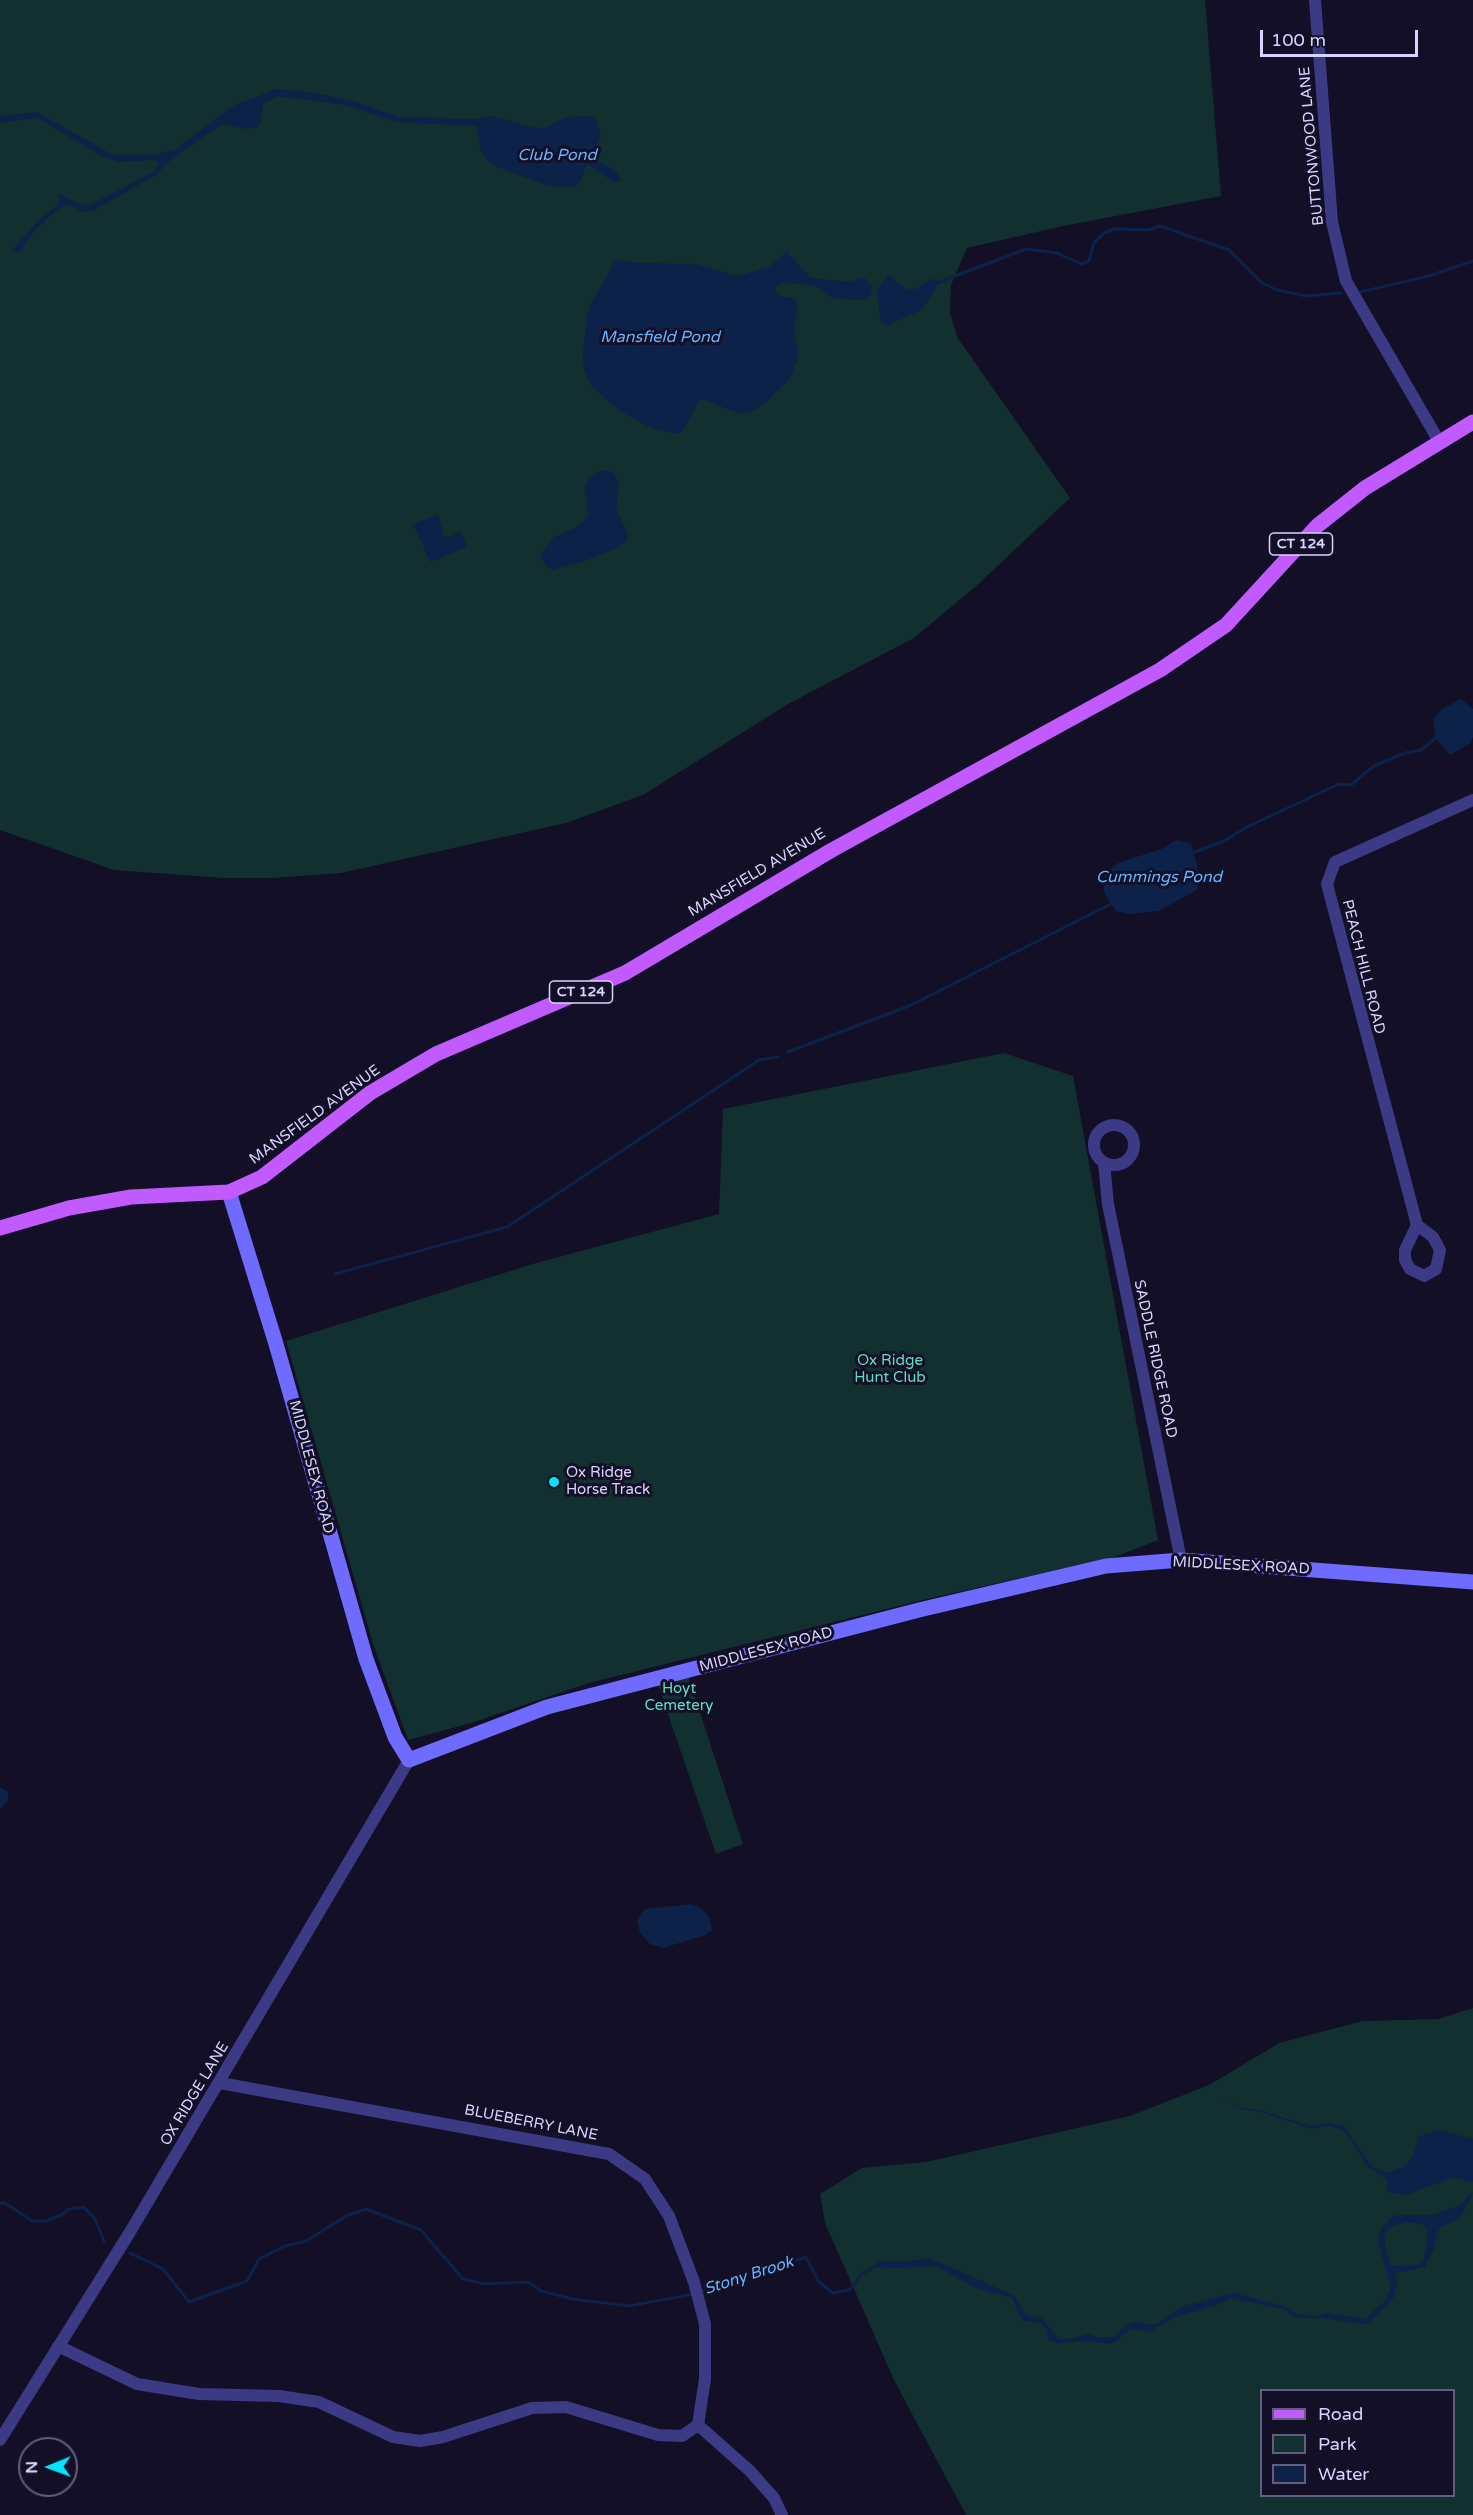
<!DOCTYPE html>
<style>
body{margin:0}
#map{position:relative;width:1473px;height:2515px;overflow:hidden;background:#130f26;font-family:"Varela Round",sans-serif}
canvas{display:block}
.legend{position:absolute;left:1260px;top:2389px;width:195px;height:108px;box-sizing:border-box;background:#130f26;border:2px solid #625e7d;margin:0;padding:8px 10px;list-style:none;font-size:18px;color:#d9d4ff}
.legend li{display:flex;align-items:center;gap:12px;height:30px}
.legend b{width:30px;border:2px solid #625e7d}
.north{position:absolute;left:18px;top:2437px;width:60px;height:60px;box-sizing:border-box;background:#130f26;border:2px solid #625e7d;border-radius:50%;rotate:269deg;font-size:16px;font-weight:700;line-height:24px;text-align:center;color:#d9d4ff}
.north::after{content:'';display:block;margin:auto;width:21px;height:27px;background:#00e5ff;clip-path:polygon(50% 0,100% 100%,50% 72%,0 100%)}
.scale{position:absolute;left:1260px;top:30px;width:158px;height:27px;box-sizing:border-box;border:3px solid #d9d4ff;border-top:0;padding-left:8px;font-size:18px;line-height:21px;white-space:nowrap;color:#d9d4ff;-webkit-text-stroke:4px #130f26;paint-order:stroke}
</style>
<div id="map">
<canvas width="1473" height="2515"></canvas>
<ul class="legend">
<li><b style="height:8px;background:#c25bff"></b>Road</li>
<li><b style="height:16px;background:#12302f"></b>Park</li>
<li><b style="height:16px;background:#0c2248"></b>Water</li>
</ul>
<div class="north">N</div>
<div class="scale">100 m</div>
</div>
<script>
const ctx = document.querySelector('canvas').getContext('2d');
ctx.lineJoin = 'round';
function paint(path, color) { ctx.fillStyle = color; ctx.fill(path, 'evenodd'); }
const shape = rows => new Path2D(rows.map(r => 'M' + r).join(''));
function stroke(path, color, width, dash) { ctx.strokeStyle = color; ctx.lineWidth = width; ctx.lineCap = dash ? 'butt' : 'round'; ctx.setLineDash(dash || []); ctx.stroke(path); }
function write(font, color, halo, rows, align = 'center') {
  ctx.font = font + ' "Varela Round",sans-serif'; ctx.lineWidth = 6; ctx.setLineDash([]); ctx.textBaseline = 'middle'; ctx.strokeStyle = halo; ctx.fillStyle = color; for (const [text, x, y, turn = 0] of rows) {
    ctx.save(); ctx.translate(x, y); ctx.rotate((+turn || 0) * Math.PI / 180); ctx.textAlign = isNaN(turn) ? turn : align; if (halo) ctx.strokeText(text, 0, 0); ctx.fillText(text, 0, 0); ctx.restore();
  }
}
paint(shape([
 [0,0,1205,0,1221,196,1063,226,967,248,951,285,950,312,957,337,1070,498,974,588,914,638,788,704,643,795,566,823,341,873,272,878,224,878,114,870,0,830],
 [1004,1053,1073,1076,1158,1540,1115,1557,927,1599,589,1683,471,1723,408,1740,373,1644,286,1341,536,1263,719,1214,723,1109],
 [688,1676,743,1844,716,1854,658,1685],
 [1473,2008,1473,2515,966,2515,894,2380,825,2223,820,2194,862,2168,926,2162,1130,2116,1209,2085,1279,2043,1363,2021,1439,2019],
 [1262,2390,1454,2390,1454,2496,1262,2496]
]), '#12302f');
paint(shape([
 [276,89,311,92,353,101,398,117,477,119,491,116,535,128,547,127,566,117,588,116,597,120,601,137,591,158,616,171,621,181,615,183,587,164,580,182,573,187,548,186,492,165,481,152,476,126,396,122,345,105,278,96,263,104,261,122,257,127,245,129,226,124,219,126,172,159,156,175,94,210,83,212,67,204,55,211,34,232,19,253,11,251,38,221,59,203,57,193,81,205,91,204,152,173,159,163,154,160,119,162,101,156,38,118,0,123,0,116,37,112,113,155,153,155,174,150,233,106],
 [787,252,811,278,853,282,859,278,865,278,872,286,871,295,865,300,850,300,831,297,814,285,783,283,775,287,777,295,795,299,798,304,794,332,799,354,790,379,763,405,748,413,738,413,705,400,699,401,683,431,676,434,651,428,616,408,590,384,582,363,587,316,590,305,607,277,614,260,637,263,695,264,737,276,767,268],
 [888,274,907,290,916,289,932,278,937,287,922,310,887,325,881,324,877,291],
 [600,471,612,472,619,481,616,509,628,534,627,541,611,551,581,562,552,570,547,567,540,556,554,537,575,528,589,516,584,488,589,478],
 [438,514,445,538,461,532,467,547,430,562,416,529,413,529,412,525],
 [1461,699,1473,709,1473,737,1470,743,1450,755,1436,739,1433,719,1442,709],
 [1176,840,1191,843,1201,879,1197,890,1159,911,1130,914,1116,911,1105,894,1102,879,1110,869,1118,863,1164,848],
 [0,1787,8,1792,8,1800,0,1810],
 [691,1904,698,1906,709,1916,712,1930,706,1935,663,1948,650,1944,640,1933,637,1920,645,1909],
 [1220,2098,1243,2108,1260,2110,1310,2126,1328,2123,1344,2126,1372,2167,1387,2173,1405,2166,1412,2158,1419,2136,1439,2130,1473,2139,1473,2182,1454,2177,1406,2195,1388,2192,1386,2178,1367,2167,1351,2139,1342,2130,1329,2125,1313,2129,1260,2112,1242,2109],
 [1473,2193,1460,2218,1441,2227,1437,2232,1434,2249,1425,2267,1396,2273,1397,2285,1394,2297,1371,2321,1364,2324,1321,2318,1295,2318,1284,2309,1230,2298,1222,2303,1174,2318,1149,2332,1132,2328,1116,2341,1109,2344,1090,2341,1057,2343,1049,2340,1046,2328,1041,2323,1022,2320,1012,2298,974,2287,936,2266,892,2268,878,2267,876,2261,901,2262,928,2258,955,2269,1015,2296,1026,2315,1042,2318,1059,2339,1114,2337,1125,2325,1156,2324,1183,2306,1234,2293,1287,2307,1297,2314,1319,2316,1325,2313,1365,2319,1385,2301,1391,2287,1378,2241,1381,2228,1392,2217,1397,2215,1432,2215,1461,2205,1467,2196],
 [1407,2222,1422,2224,1428,2230,1424,2259,1417,2265,1391,2266,1385,2247,1385,2234,1392,2226]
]), '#0c2248');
stroke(shape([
 [934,284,1026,249,1057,253,1081,264,1089,261,1094,243,1104,233,1115,229,1149,230,1160,226,1229,250,1262,283,1277,290,1306,296,1341,293],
 [1360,292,1429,276,1473,261],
 [1192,853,1224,841,1247,827,1339,784,1351,785,1374,766,1405,753,1421,750,1439,735],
 [788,1052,909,1006,1113,903],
 [335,1274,507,1227,759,1060,778,1057],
 [0,2203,5,2203,32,2221,46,2221,61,2215,69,2209,84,2207,95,2219,104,2241],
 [130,2253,163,2269,189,2302,247,2281,259,2259,285,2246,306,2241,348,2215,366,2209,421,2230,463,2279,484,2284,528,2282,541,2291,573,2299,629,2306,694,2294],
 [700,2292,806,2257,819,2282,833,2293,850,2290,862,2274,879,2264],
 [1130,2325,1137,2323,1147,2326],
 [1075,2339,1089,2335,1100,2340]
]), '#0c2248', 3);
stroke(shape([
 [1315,0,1332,222,1346,281,1440,443],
 '1094 1145a20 20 0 1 1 40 0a20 20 0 1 1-40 0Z',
 [1104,1163,1108,1204,1181,1560],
 [1417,1225,1405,1250,1405,1260,1410,1269,1424,1276,1436,1269,1440,1250,1433,1237,1417,1225,1327,884,1335,862,1473,800],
 [220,2083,609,2154,645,2179,669,2216,694,2282,705,2324,705,2379,698,2425],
 [58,2346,137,2384,199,2394,279,2396,319,2402,393,2437,420,2441,443,2437,532,2408,566,2407,658,2435,682,2436,698,2425,750,2471,774,2498,782,2515],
 [0,2440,130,2232,409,1760]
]), '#3d3a85', 12);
stroke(shape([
 [229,1192,276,1344,366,1659,395,1737,409,1760,547,1707,919,1610,1106,1566,1181,1560,1473,1582]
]), '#6f6bff', 15);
stroke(shape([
 [0,1228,69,1208,131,1197,229,1192,262,1177,370,1093,436,1054,625,973,832,850,1160,670,1226,625,1317,526,1365,488,1473,422]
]), '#c25bff', 15);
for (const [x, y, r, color] of [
 [554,1482,6,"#00e5ff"]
]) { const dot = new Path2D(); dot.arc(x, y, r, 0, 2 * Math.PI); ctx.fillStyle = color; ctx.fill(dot); stroke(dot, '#130f26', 2); }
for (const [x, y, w] of [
 [1301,544,63],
 [581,992,63]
]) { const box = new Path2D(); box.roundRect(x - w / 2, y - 11, w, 22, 4.5); ctx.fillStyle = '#130f26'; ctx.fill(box); stroke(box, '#d9d4ff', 1.5); }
write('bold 14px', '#d9d4ff', null, [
 ["CT 124",1301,544],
 ["CT 124",581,992]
]);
write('15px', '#d9d4ff', '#130f26', [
 ["BUTTONWOOD LANE",1312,146,-95],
 ["MANSFIELD AVENUE",757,873,-31],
 ["PEACH HILL ROAD",1363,967,76],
 ["MANSFIELD AVENUE",315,1115,-36],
 ["SADDLE RIDGE ROAD",1155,1359,78],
 ["MIDDLESEX ROAD",311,1467,75],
 ["MIDDLESEX ROAD",1241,1566,3],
 ["MIDDLESEX ROAD",766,1650,-15],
 ["OX RIDGE LANE",195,2094,-59],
 ["BLUEBERRY LANE",531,2123,11]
]);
write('15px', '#5fe0c0', '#130f26', [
 ["Ox Ridge",890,1361],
 ["Hunt Club",890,1378],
 ["Hoyt",679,1689],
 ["Cemetery",679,1706]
]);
write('15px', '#d9d4ff', '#130f26', [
 ["Ox Ridge",566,1473],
 ["Horse Track",566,1490]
], 'left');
write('italic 16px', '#62b6ff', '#130f26', [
 ["Club Pond",557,156],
 ["Mansfield Pond",660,338],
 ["Cummings Pond",1159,878],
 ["Stony Brook",749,2276,-18]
]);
</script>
